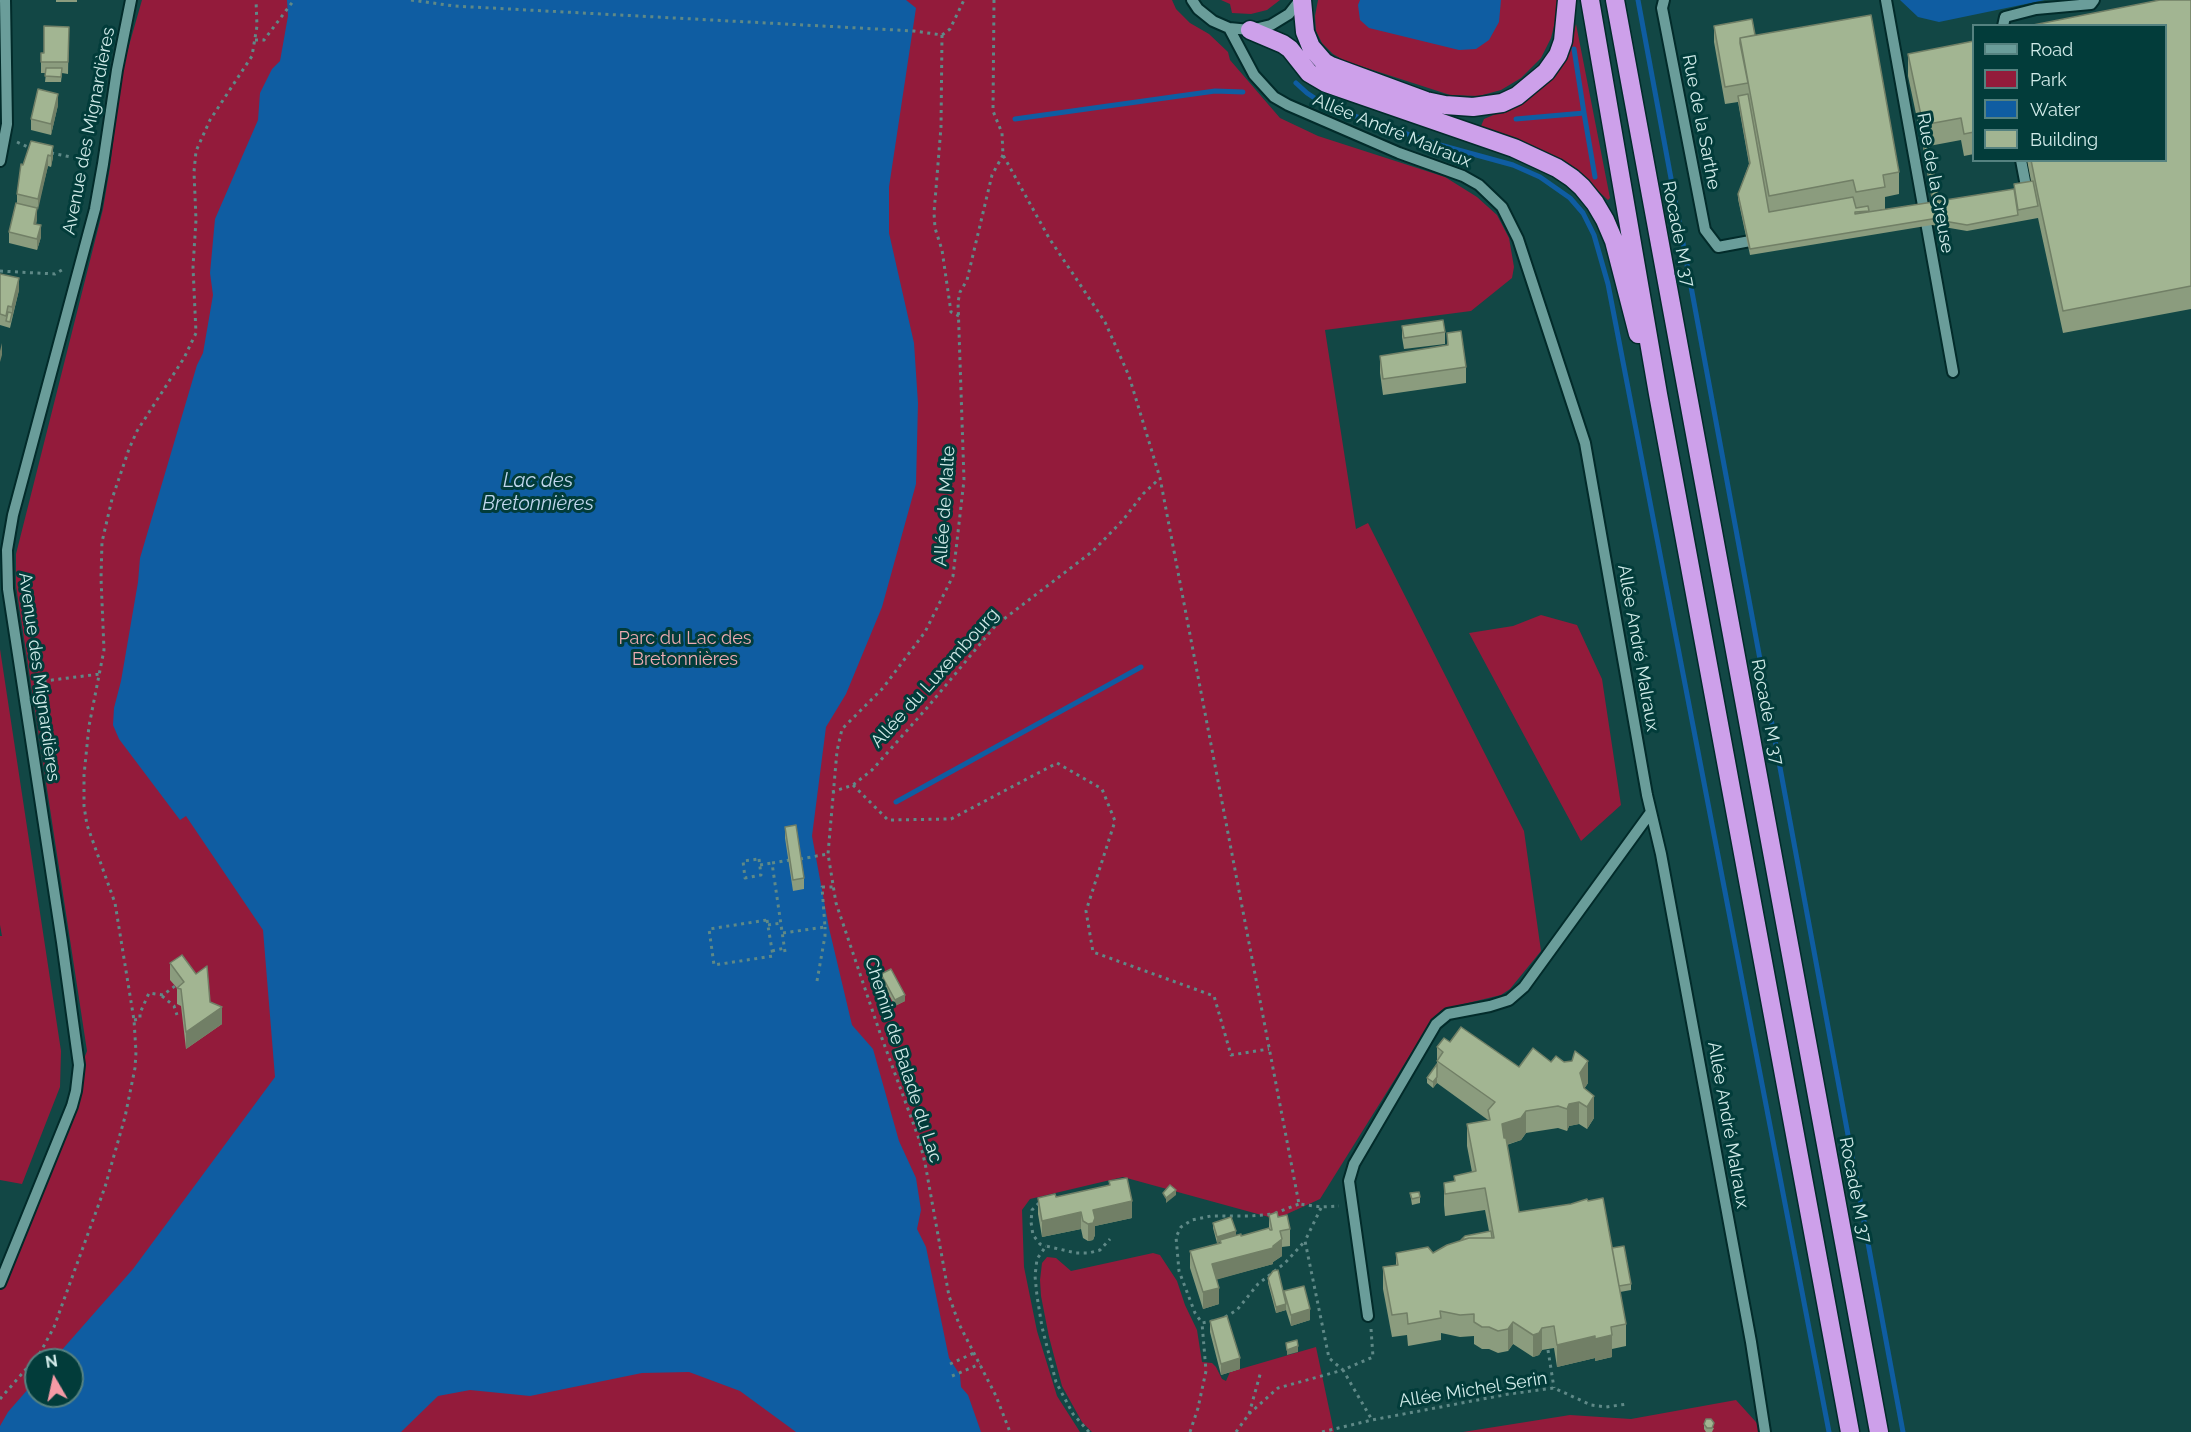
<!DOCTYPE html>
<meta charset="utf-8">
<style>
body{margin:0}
#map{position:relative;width:2191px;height:1432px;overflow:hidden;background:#124745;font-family:Raleway,sans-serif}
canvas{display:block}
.legend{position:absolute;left:1972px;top:24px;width:195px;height:138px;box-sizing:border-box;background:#023c3a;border:2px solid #558280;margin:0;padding:8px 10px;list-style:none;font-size:18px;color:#d1ebe9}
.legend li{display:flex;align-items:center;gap:12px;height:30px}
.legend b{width:30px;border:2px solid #558280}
.north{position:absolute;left:24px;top:1348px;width:60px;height:60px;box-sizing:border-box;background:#023c3a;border:2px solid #558280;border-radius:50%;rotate:351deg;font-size:16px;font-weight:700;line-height:24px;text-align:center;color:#d1ebe9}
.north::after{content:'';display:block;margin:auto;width:21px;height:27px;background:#f49aa5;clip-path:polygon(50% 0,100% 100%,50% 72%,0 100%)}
</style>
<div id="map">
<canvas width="2191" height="1432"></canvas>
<ul class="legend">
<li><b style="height:8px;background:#6a9d9a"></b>Road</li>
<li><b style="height:16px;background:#931b3b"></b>Park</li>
<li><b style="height:16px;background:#0f5da2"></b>Water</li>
<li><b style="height:16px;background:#a2b592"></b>Building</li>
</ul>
<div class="north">N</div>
</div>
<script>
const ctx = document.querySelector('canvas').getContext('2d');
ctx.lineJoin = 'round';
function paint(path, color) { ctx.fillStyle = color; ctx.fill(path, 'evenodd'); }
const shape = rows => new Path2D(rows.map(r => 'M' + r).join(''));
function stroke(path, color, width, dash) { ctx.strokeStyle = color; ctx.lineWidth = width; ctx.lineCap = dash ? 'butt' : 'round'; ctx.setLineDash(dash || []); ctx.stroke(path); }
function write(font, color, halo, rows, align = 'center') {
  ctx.font = font + ' Raleway,sans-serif'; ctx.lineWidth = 6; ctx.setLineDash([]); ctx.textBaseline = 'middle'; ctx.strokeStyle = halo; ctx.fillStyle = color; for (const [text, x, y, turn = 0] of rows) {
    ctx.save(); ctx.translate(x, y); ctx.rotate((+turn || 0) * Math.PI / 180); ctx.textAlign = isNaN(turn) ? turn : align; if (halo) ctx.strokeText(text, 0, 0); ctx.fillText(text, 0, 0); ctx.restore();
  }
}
paint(shape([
 [142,0,1172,0,1176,9,1190,23,1209,34,1228,52,1230,60,1280,118,1318,136,1445,177,1477,197,1497,215,1509,238,1514,267,1512,278,1471,311,1325,330,1356,529,1368,523,1524,831,1541,951,1510,989,1501,995,1451,1007,1441,1011,1430,1023,1320,1199,1276,1219,1123,1177,1030,1199,1022,1210,1024,1267,1037,1331,1057,1396,1080,1432,0,1432,0,1284,87,1051,16,586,16,554,103,209,110,167,122,70],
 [36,1360,72,1360,72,1396,36,1396],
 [1221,0,1280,0,1267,10,1251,14,1232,13,1230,4],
 [1318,0,1557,0,1556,18,1551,38,1541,58,1521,78,1501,90,1479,96,1450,95,1345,61,1333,54,1322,43,1316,31,1315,16],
 [1576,24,1610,198,1608,200,1577,171,1562,161,1538,149,1481,126,1484,119,1522,103,1547,84,1563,63,1571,44],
 [1541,615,1577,625,1602,679,1621,805,1581,841,1469,633,1513,626],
 [0,649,61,1051,60,1087,22,1184,0,1180,0,936,2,936,0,925],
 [1153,1253,1160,1255,1177,1281,1185,1305,1197,1330,1202,1362,1212,1363,1216,1367,1222,1379,1226,1381,1230,1372,1316,1347,1334,1432,1092,1432,1082,1422,1062,1386,1049,1337,1041,1296,1040,1280,1042,1263,1047,1257,1056,1258,1071,1271],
 [1736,1400,1765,1432,1463,1432,1570,1415,1631,1419]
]), '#931b3b');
paint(shape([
 [287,0,906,0,916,8,889,187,889,233,914,343,918,403,916,484,882,607,846,694,826,727,812,836,829,928,852,1025,873,1049,899,1141,916,1178,921,1210,917,1229,926,1247,949,1358,960,1375,961,1387,968,1395,981,1432,796,1432,740,1391,689,1372,642,1373,530,1396,470,1390,438,1396,401,1432,0,1432,0,1426,8,1412,36,1380,36,1396,72,1396,72,1360,53,1360,133,1269,275,1077,263,930,186,816,180,820,119,739,113,725,114,708,121,681,138,582,140,558,197,365,203,353,213,295,210,273,215,219,258,120,260,93,272,69,280,61,288,16],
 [1360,0,1501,0,1499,22,1489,40,1476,49,1459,50,1369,28,1360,20,1358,5],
 [1900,0,2045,0,1939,22,1918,17]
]), '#0f5da2');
stroke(shape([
 [1638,0,1903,1432],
 [1574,49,1584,113],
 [1296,83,1307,93,1322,103,1360,118,1440,145,1513,165,1540,177,1570,198,1583,213,1594,235,1608,284,1829,1432],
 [1015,119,1215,91,1243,92],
 [1516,119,1584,113,1595,177],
 [896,802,1141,667]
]), '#0f5da2', 5);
const minor = shape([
 [1192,0,1198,9,1213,21,1229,28,1250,30,1271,25,1289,14,1300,0],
 [1664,0,1662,8,1705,230,1718,247,1761,239],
 [1886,0,1953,372],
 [2003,26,2005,17,2036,9,2091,4,2094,0],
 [1229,28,1254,75,1274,97,1288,105,1399,153,1463,176,1479,185,1502,207,1518,239,1585,443,1647,795,1661,854,1751,1342,1765,1432],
 [2021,160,2025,181],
 [0,161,7,124,5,0],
 [0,1283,72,1106,76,1091,79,1065,62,942,8,589,7,550,13,515,95,209,103,164,117,70,131,0],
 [1368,1316,1349,1181,1354,1164,1436,1024,1448,1014,1490,1006,1509,1000,1524,987,1651,812]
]);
const highway = shape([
 [1302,0,1305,32,1311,47,1324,62,1331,66,1426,101,1445,105,1473,107,1502,103,1517,96,1546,72,1558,55,1563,41,1567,0],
 [1590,0,1658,394,1850,1432],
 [1615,0,1879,1432],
 [1250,30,1283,44,1290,49,1309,73,1326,83,1514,148,1557,168,1572,178,1582,187,1595,203,1605,220,1614,241,1638,334]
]);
stroke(minor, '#022b2a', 14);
stroke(highway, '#022b2a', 21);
stroke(shape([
 [411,0,454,6,914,31,942,35,950,29,964,0],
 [994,0,993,111,1002,133,1003,155,1049,238,1105,322,1129,376,1160,478,1299,1204,1321,1207,1339,1206],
 [942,35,941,127,934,213,935,228,942,250,951,312,959,316],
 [255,40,264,40,294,0],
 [17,142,32,149],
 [51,153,91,161],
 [1003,155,992,175,967,280,960,292,958,302,964,480,953,576,925,632,883,688,842,729,837,751,828,854,836,903,880,1033,919,1139,925,1163,949,1296,959,1324,996,1396,1010,1432],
 [0,271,55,274,65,268],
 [36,682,100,674],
 [853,785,888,820,951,819,1057,763,1102,789,1115,821,1086,911,1093,952,1214,996,1231,1055,1269,1049],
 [832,792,853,785,872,770,926,709,996,625,1093,551,1123,520,1143,494,1159,479],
 [759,859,761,875,745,878,743,861,759,859],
 [800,859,828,854],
 [760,865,772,863],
 [767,920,773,956,714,965,709,929,767,920],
 [768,925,781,923],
 [783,933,825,927,822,887,833,887],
 [772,951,785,948],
 [785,952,772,863,790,860],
 [817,981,825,936,825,927],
 [162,996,174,1006,177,1015],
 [134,1020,140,1019,140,1013,149,993,163,995,175,986],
 [1039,1203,1032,1210,1031,1222,1033,1235,1040,1244,1046,1246],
 [1321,1208,1305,1241,1329,1358,1343,1370],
 [1225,1317,1237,1310,1258,1284,1285,1263,1305,1241],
 [1213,1321,1202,1323,1195,1313,1179,1271,1176,1237,1181,1227,1192,1220,1211,1216,1251,1216,1273,1214,1299,1204],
 [1371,1329,1373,1357,1343,1370,1372,1420],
 [1548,1350,1554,1388],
 [950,1364,974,1353],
 [952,1376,980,1364],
 [0,1399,40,1353,54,1327,105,1187,125,1117,135,1068,136,1052,134,1020,115,903,87,825,84,806,84,775,89,726,104,650,101,578,102,542,112,499,129,449,137,431,184,358,196,333,193,267,196,220,194,172,196,151,210,120,252,56,257,26,256,0],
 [1249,1414,1278,1388,1343,1370],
 [1089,1432,1073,1414,1056,1382,1042,1327,1037,1296,1035,1276,1037,1259,1046,1246,1076,1253,1089,1253,1100,1250,1110,1239],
 [1190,1432,1198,1408,1206,1371,1202,1323],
 [1236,1432,1249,1414,1261,1371],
 [1322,1432,1372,1420,1509,1394,1554,1388,1591,1405,1606,1407,1627,1404]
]), '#5f8987', 3, [3, 4.5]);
stroke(minor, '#6a9d9a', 10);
stroke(highway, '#cda0ea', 18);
paint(shape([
 [56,0,77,0,77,2,56,2],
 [2156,0,2191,0,2191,309,2063,333,2038,218,1967,231,1932,225,1750,255,1738,199,1738,194,1749,164,1738,102,1725,104,1714,42,1714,26,1755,35,1899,172,1899,194,1885,197,1885,209,1869,212,1932,202,1923,147,1908,76,1908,54,1974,41,1974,154,1964,156,1961,140,1929,146,1939,201,2014,189,2014,184,2031,181,2027,160,2166,160],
 [69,27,68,74,62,73,61,82,45,82,46,73,41,73,41,53,44,53],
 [58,105,51,135,31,130,31,119],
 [31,141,53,157,51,167,48,166,37,210,37,219,36,224,41,237,37,250,9,243,9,232,17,203,17,194,23,165],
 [0,274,19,290,10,328,0,325],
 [1402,326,1445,332,1445,344,1404,349,1402,337],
 [1447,333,1466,367,1466,383,1383,395,1380,373,1380,356,1447,346],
 [785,827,804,878,804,889,793,891,785,838],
 [170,963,210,1002,222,1024,186,1049,181,1006,177,1004,177,988,170,980],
 [881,974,905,1001,895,1006,881,980],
 [1450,1042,1519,1067,1551,1062,1588,1083,1584,1089,1594,1118,1587,1129,1579,1124,1569,1126,1567,1131,1558,1128,1526,1133,1521,1140,1507,1145,1519,1212,1612,1248,1631,1284,1631,1290,1620,1292,1626,1324,1626,1346,1612,1349,1612,1357,1595,1361,1595,1358,1557,1367,1554,1348,1542,1350,1539,1355,1533,1357,1513,1344,1508,1351,1498,1353,1489,1349,1482,1349,1474,1344,1474,1336,1460,1337,1441,1333,1441,1340,1408,1346,1407,1335,1392,1337,1383,1289,1383,1267,1396,1265,1396,1253,1433,1253,1489,1231,1485,1210,1445,1216,1444,1205,1444,1183,1454,1181,1454,1176,1472,1172,1467,1146,1467,1124,1488,1120,1437,1083,1433,1088,1427,1083,1427,1078,1437,1064,1437,1047],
 [1109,1181,1132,1218,1095,1226,1095,1235,1093,1240,1088,1241,1083,1238,1081,1229,1042,1237,1038,1214,1038,1198,1056,1197,1109,1186],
 [1410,1193,1420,1197,1420,1203,1412,1205],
 [1269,1215,1278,1217,1290,1229,1290,1246,1282,1247,1282,1256,1273,1262,1273,1264,1217,1279,1219,1304,1203,1309,1190,1268,1190,1251,1220,1243,1220,1242,1217,1243,1213,1228,1213,1223,1236,1235,1241,1236,1269,1228],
 [1268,1278,1284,1296,1284,1291,1310,1320,1291,1326,1286,1310,1276,1313,1268,1283],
 [1210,1321,1240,1369,1221,1375,1210,1332],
 [1704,1424,1714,1428,1712,1432,1706,1432,1704,1429]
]), '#8b9c7e');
paint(shape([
 [58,94,58,105,51,135,51,124],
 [53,146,53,157,51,167,51,156],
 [48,155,48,166,38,210,38,199],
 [37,208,37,219,34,235,34,224],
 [41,225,41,237,37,250,37,239],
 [19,278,19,290,12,318,12,307],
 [2,343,2,355,0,362,0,351],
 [905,995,905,1001,895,1006,895,1000],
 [222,1007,222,1024,186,1049,186,1032],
 [1588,1061,1588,1083,1580,1095,1580,1073],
 [1437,1077,1437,1083,1433,1088,1433,1082],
 [1594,1096,1594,1118,1587,1129,1587,1107],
 [1579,1102,1579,1124,1569,1126,1567,1131,1567,1109,1569,1104],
 [1526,1111,1526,1133,1521,1140,1502,1146,1502,1124],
 [1176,1190,1176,1195,1166,1203,1166,1198],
 [1132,1201,1132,1218,1095,1226,1095,1235,1093,1240,1088,1241,1088,1224,1093,1210],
 [1081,1212,1081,1229,1042,1237,1042,1221],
 [1236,1231,1236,1237,1217,1243,1217,1237],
 [1282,1239,1282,1256,1273,1262,1273,1264,1212,1281,1212,1264,1273,1246],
 [1219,1288,1219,1304,1203,1309,1203,1292],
 [1286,1304,1286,1310,1276,1313,1276,1307],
 [1310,1309,1310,1320,1291,1326,1291,1315],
 [1513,1322,1513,1344,1508,1351,1508,1329],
 [1542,1328,1542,1350,1539,1355,1533,1357,1533,1335],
 [1612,1335,1612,1357,1595,1361,1595,1339],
 [1595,1336,1595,1358,1557,1367,1557,1345],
 [1298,1346,1298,1352,1287,1355,1287,1350],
 [1240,1358,1240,1369,1221,1375,1221,1364]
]), '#717f66');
const building = shape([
 [2160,0,2191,0,2191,286,2063,311,2038,195,2031,160,2166,160,2166,26,2028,26,2160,0],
 [1871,15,1899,172,1883,175,1885,187,1856,192,1853,180,1769,196,1740,38,1871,15],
 [1752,19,1755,35,1740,38,1740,43,1748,83,1725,87,1714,26,1752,19],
 [44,26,69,27,68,62,41,62,41,53,44,53,44,26],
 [1974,41,1974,132,1964,134,1961,118,1923,125,1908,54,1974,41],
 [46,68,62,68,61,77,45,76,46,68],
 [38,89,58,94,51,124,31,119,38,89],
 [1748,94,1769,212,1853,197,1856,208,1868,206,1869,211,1855,212,1855,214,1933,202,1923,142,1928,141,1939,201,2014,189,2018,215,1967,225,1932,219,1750,249,1738,194,1750,163,1738,96,1748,94],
 [31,141,53,146,51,156,48,155,38,199,17,194,21,164,23,165,31,141],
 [2033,181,2038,206,2018,210,2014,184,2033,181],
 [16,203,37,208,34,224,41,225,37,239,9,232,16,203],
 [0,274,19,278,12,307,8,306,6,316,0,314,0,274],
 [8,312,12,313,10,322,6,321,8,312],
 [1443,320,1445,332,1404,338,1402,326,1443,320],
 [1461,331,1466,367,1383,379,1380,356,1448,345,1447,333,1461,331],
 [796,825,804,878,793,880,785,827,796,825],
 [182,955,196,974,207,966,210,1002,222,1007,186,1032,181,989,177,988,184,982,170,963,182,955],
 [891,969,905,995,895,1000,881,974,891,969],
 [1461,1027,1519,1067,1533,1048,1551,1062,1556,1056,1564,1062,1572,1061,1575,1051,1588,1061,1580,1073,1584,1088,1594,1096,1587,1107,1579,1102,1569,1104,1567,1109,1558,1106,1526,1111,1521,1118,1502,1124,1504,1138,1506,1138,1519,1212,1571,1204,1587,1199,1588,1201,1603,1198,1626,1324,1611,1327,1612,1335,1595,1339,1595,1336,1557,1345,1554,1326,1542,1328,1539,1333,1533,1335,1513,1322,1508,1329,1498,1331,1489,1327,1482,1327,1474,1322,1474,1314,1460,1315,1440,1311,1441,1318,1408,1324,1407,1313,1392,1315,1383,1267,1398,1265,1396,1253,1428,1247,1433,1253,1447,1245,1469,1238,1494,1238,1485,1188,1445,1194,1444,1183,1455,1181,1454,1176,1476,1171,1467,1124,1490,1120,1488,1110,1495,1102,1437,1061,1443,1052,1437,1047,1444,1038,1450,1042,1461,1027],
 [1437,1064,1437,1077,1433,1082,1427,1078,1437,1064],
 [1127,1178,1132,1201,1093,1210,1095,1218,1093,1223,1088,1224,1083,1221,1081,1212,1042,1221,1038,1198,1055,1194,1056,1197,1110,1185,1109,1181,1127,1178],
 [1170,1185,1176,1190,1166,1198,1163,1193,1170,1185],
 [1419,1192,1420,1197,1412,1199,1410,1193,1419,1192],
 [1277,1212,1278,1217,1287,1215,1290,1229,1280,1231,1282,1239,1273,1246,1273,1248,1212,1264,1219,1288,1203,1292,1190,1251,1221,1243,1220,1240,1241,1234,1241,1236,1269,1228,1270,1230,1272,1230,1269,1215,1277,1212],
 [1231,1217,1236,1231,1217,1237,1213,1223,1231,1217],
 [1491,1231,1492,1238,1469,1238,1461,1240,1465,1236,1491,1231],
 [1624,1246,1631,1284,1619,1286,1612,1248,1624,1246],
 [1278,1270,1286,1304,1276,1307,1268,1278,1273,1271,1278,1270],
 [1304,1286,1310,1309,1291,1315,1284,1291,1304,1286],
 [1227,1316,1240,1358,1221,1364,1210,1321,1227,1316],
 [1297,1340,1298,1346,1287,1350,1286,1343,1297,1340],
 [1706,1419,1711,1419,1714,1423,1712,1428,1707,1428,1704,1424,1706,1419]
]);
paint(building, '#a2b592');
stroke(building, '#717f66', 1.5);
write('18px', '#d1ebe9', '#023c3a', [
 ["Rue de la Sarthe",1701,122,79],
 ["Avenue des Mignardières",89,131,-79],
 ["Allée André Malraux",1392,131,22],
 ["Rue de la Creuse",1935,183,80],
 ["Rocade M 37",1678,234,79],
 ["Allée de Malte",945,506,-86],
 ["Allée André Malraux",1638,648,80],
 ["Avenue des Mignardières",39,677,82],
 ["Allée du Luxembourg",935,678,-48],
 ["Rocade M 37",1767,712,79],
 ["Chemin de Balade du Lac",903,1060,72],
 ["Allée André Malraux",1728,1125,80],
 ["Rocade M 37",1855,1190,79],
 ["Allée Michel Serin",1473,1390,-9]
]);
write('18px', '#edabb2', '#023c3a', [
 ["Parc du Lac des",685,639],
 ["Bretonnières",685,660]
]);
write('italic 20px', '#c1d6ed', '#023c3a', [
 ["Lac des",538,481],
 ["Bretonnières",538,504]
]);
</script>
